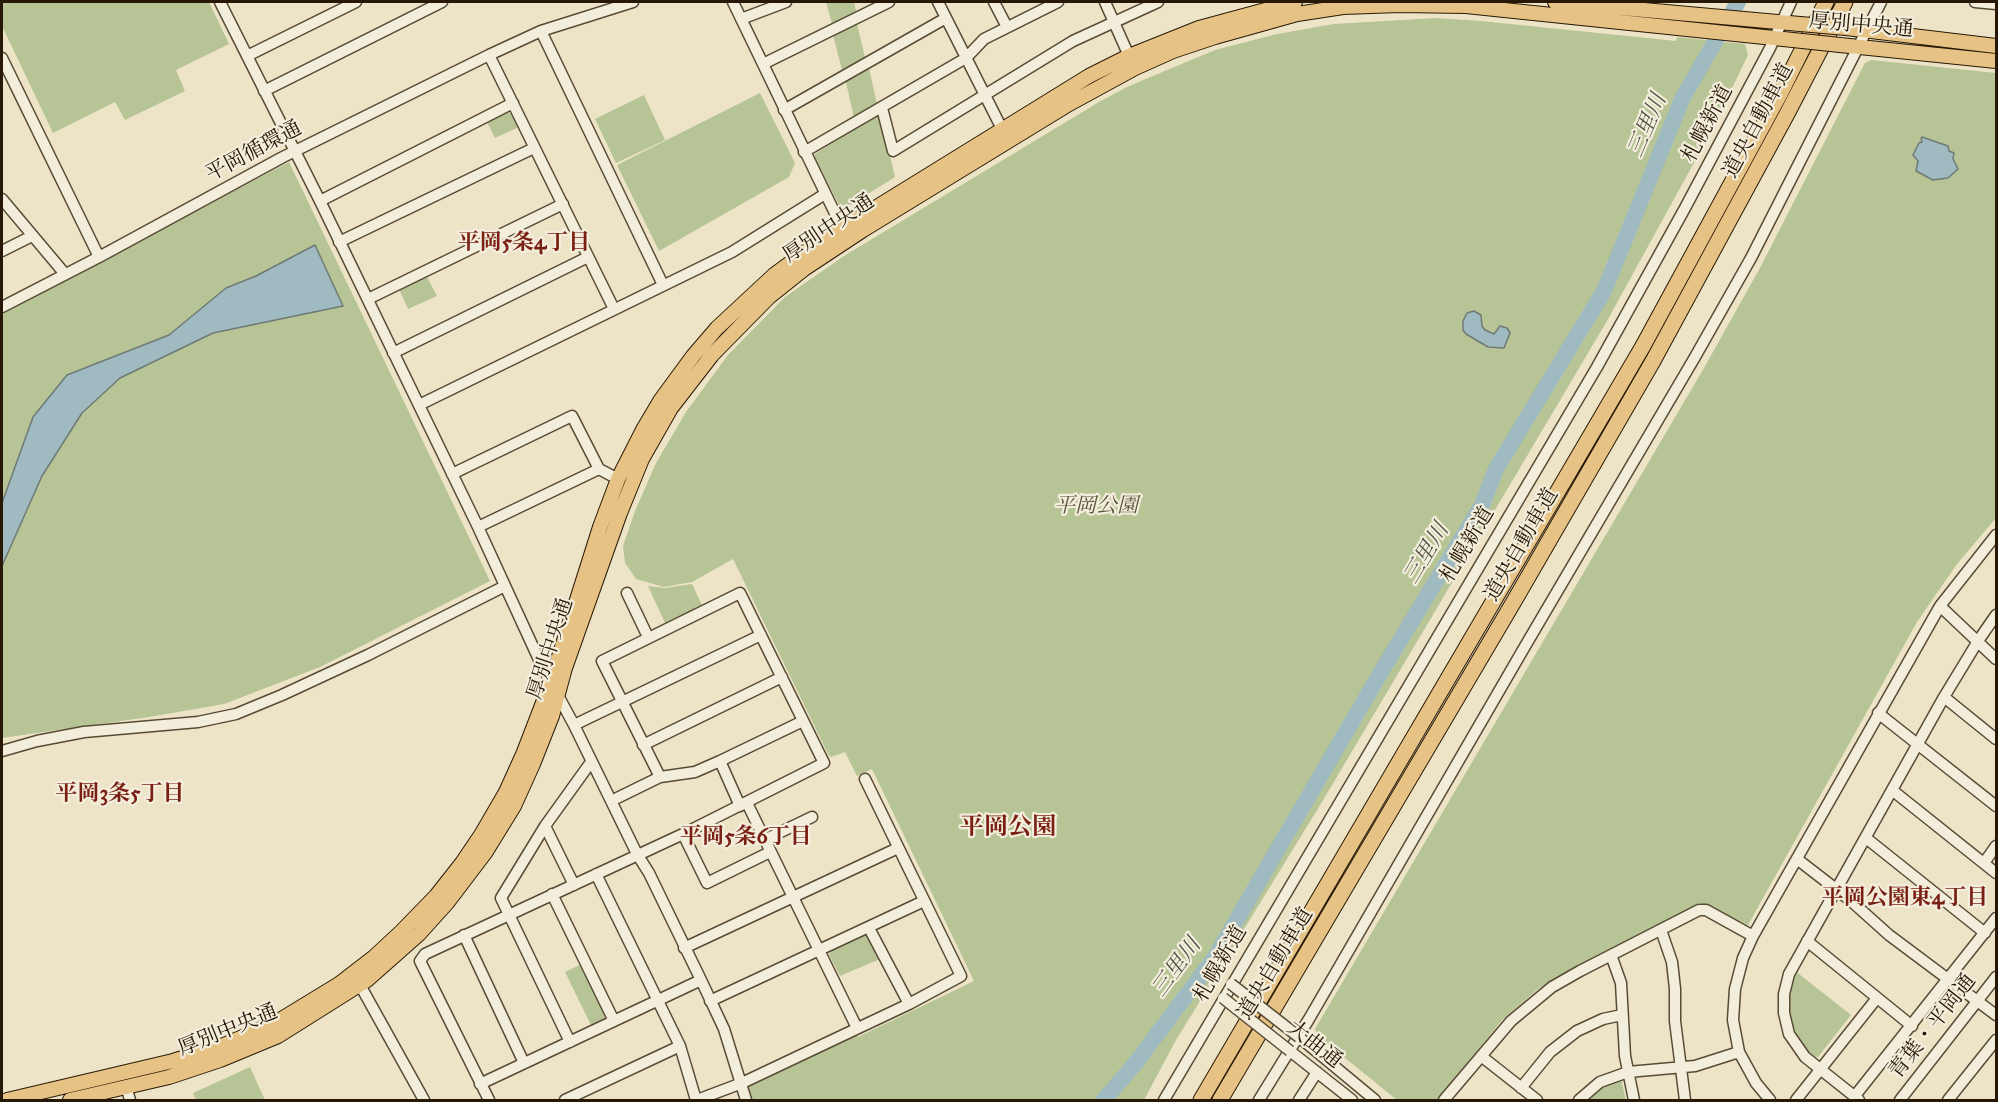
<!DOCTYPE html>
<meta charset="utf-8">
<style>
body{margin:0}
#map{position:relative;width:1998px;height:1102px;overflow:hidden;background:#ede4c7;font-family:"IM FELL Great Primer",serif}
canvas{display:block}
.frame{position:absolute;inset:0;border:3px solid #271805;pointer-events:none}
</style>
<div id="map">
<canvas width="1998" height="1102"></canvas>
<div class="frame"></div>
</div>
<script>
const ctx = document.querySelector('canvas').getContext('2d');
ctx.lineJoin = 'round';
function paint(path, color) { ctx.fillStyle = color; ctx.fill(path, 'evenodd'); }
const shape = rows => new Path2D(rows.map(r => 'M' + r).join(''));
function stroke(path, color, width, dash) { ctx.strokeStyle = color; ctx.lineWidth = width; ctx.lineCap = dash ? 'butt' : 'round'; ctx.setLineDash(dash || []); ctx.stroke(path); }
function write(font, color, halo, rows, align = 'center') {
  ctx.font = font + ' "IM FELL Great Primer","Noto Serif JP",serif'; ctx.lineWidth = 4.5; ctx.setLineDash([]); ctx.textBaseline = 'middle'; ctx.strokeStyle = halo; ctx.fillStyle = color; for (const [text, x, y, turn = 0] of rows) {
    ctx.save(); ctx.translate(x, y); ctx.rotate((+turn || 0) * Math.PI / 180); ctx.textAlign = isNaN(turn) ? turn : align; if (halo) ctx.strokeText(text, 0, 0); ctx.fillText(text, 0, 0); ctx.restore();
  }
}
paint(shape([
 [2,2,209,2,229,44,176,70,185,91,125,120,115,102,53,133,2,26],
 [826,2,854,2,856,11,832,24],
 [1436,18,1481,21,1676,41,1677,37,1745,44,1748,55,1712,130,1607,321,1322,802,1176,1040,1144,1100,751,1100,748,1087,755,1081,855,1032,858,1037,974,981,872,769,857,776,845,752,831,757,828,754,733,559,692,582,664,587,636,579,625,563,623,546,635,511,656,463,686,412,728,355,785,297,844,256,1099,102,1129,86,1215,50,1277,34,1334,24],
 [857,24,865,57,842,70,833,35],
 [1871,60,1996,73,1996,518,1957,564,1917,622,1748,925,1700,903,1595,956,1538,989,1502,1020,1438,1100,1397,1100,1319,1037,1315,1029,1704,368,1761,266,1865,63],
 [869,68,877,104,854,118,846,82],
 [760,93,795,163,789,177,659,251,617,165],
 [644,95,665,140,616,163,595,119],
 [507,112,511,114,519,127,495,138,487,122],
 [877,115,881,117,895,177,844,209,840,207,815,157,815,154],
 [289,162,490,581,320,667,224,704,149,717,2,738,2,314],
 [426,275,437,296,408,309,398,287],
 [692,584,702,605,665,623,648,586,665,588],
 [865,935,869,937,880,959,840,976,829,955,831,951],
 [580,965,605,1015,604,1020,591,1025,565,972],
 [1794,970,1851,1015,1818,1057,1813,1058,1807,1053,1790,1029,1786,999],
 [250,1067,265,1100,196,1100,193,1093],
 [1621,1079,1626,1100,1588,1100,1607,1085]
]), '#b7c496');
const water = shape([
 [1922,137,1948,146,1949,151,1954,153,1953,159,1958,169,1948,178,1933,180,1916,171,1918,161,1913,155,1919,143,1922,142,1921,138,1922,137],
 [315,245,343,306,213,333,120,378,82,413,42,476,2,566,2,503,33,417,67,375,169,335,226,288,256,276,315,245],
 [1474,311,1481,315,1482,326,1485,330,1494,334,1500,326,1507,328,1510,333,1504,348,1488,347,1466,334,1463,330,1463,321,1467,313,1474,311]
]);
paint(water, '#9fbbc1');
stroke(water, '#6f7a76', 1.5);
stroke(shape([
 [1104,1100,1134,1065,1215,957,1381,672,1482,505,1496,469,1604,291,1683,97,1738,2]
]), '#9fbbc1', 16);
const minor = shape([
 [220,2,320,201,478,527,541,664,574,725,637,854,649,873,701,980,724,1029,746,1100],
 [733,2,845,234],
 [938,2,1002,129],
 [994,2,1007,27],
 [1105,2,1129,56],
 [1975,2,1996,4],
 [741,19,786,2],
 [541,31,663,285],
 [489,55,614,309],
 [247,56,356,2],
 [2,58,99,257,283,157,489,55,541,31,633,2],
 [763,64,889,2],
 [264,91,442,2],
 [882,108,893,151,1073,41,1158,2],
 [784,110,946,18],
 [804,152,966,58,984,39,1058,2],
 [2,199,65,274],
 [320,201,513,103],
 [339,242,534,148],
 [2,251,32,236],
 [368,299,563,204],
 [2,307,99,257],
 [393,353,588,257],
 [419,405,732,252,825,194],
 [452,474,572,416,599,469,618,479],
 [478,527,599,469],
 [627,593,648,637],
 [1940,606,1996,659],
 [1944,697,1996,739],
 [1878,713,1996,806],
 [574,725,761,635],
 [643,745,782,677],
 [2,751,37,741,84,732,198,722,236,714,282,695,368,655,505,586],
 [720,761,740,806],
 [1892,790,1996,873],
 [611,801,660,777,695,772,720,761,803,721],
 [747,803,857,1028],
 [545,826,574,885],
 [683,834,707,883,770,852],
 [1866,838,1985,933],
 [764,840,812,817],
 [1797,859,1850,900,1889,935,1996,1015],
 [1984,863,1996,846],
 [596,874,680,1046,696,1100],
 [552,894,614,1021],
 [869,928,909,1004],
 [1661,930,1672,962,1675,989,1675,1021,1685,1100],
 [464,935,524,1063],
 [1807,941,1912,1026],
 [684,948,898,848],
 [1611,955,1621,983,1625,1056,1634,1100],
 [360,985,424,1100],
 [710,1001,924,901],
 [1299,1037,1375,1100],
 [570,1042,501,898,545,826,591,762],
 [1290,1051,1352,1100],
 [1481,1056,1537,1100],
 [480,1084,701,980],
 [126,1086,130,1100],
 [1521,1088,1550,1052,1577,1031,1603,1019,1622,1015],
 [1854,1097,1996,918],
 [489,1100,420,961,425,954,683,834,824,763,740,593,602,661,660,777],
 [565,1100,680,1046],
 [697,1100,742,1083,909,1004,961,976,865,779],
 [1164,1100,1597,367,1685,208,1770,48,1791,2],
 [1259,1100,1309,1019,1524,648,1695,357,1751,258,1881,2],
 [1299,1100,1317,1072],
 [1444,1100,1511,1021,1552,987,1580,971,1699,910,1706,910,1753,936],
 [1579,1100,1600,1082,1628,1072,1695,1066,1739,1052],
 [1770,1100,1756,1083,1739,1052,1733,1020,1735,989,1743,958,1753,936,1940,606,1996,535],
 [1796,1100,1877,998],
 [1859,1100,1805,1057,1789,1034,1784,1013,1784,994,1789,974,1944,697,1978,641,1996,615],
 [1900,1100,1996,977],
 [1948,1100,1996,1040]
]);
const major = shape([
 [1555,2,1800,24],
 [1846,28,1996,46],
 [1840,45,1996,61],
 [7,1100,173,1061,224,1045,275,1023,339,984,374,957,401,932,436,896,462,863,481,835,506,792,524,752,551,682,600,527,618,479,644,428,660,401,693,356,717,328,774,275,812,247,1089,76,1129,56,1199,28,1295,2],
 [70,1100,169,1077,220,1060,278,1036,367,980,419,934,447,903,485,853,514,806,533,764,552,716,565,668,620,513,642,459,671,408,712,355,769,297,804,269,863,230,1069,104,1135,68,1173,51,1215,37,1297,14,1343,7,1400,5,1466,6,1793,40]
]);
const highway = shape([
 [1201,1100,1643,346,1780,94,1826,2],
 [1220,1100,1513,603,1653,361,1788,112,1845,2]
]);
stroke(minor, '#584b36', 13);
stroke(major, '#271805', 16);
stroke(highway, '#271805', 17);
stroke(minor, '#f3eddb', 10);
stroke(major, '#e6c284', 14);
stroke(highway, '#e6c284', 15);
const minorBridge = shape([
 [1231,984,1299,1037],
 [1223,998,1290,1051]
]);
const majorBridge = shape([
 [1800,24,1846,28],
 [1793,40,1840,45]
]);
stroke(minorBridge, '#584b36', 13, []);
stroke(majorBridge, '#271805', 16, []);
stroke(minorBridge, '#f3eddb', 10);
stroke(majorBridge, '#e6c284', 14);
write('21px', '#271805', '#f3eddb', [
 ["厚別中央通",1861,26,5],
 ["道央自動車道",1759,121,-62],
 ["札幌新道",1708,124,-62],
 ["平岡循環通",254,152,-28],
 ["厚別中央通",829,229,-34],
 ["札幌新道",1468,545,-59],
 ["道央自動車道",1522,545,-60],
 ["厚別中央通",551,649,-72],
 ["札幌新道",1221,964,-60],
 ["道央自動車道",1276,964,-59],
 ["青葉・平岡通",1933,1027,-52],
 ["厚別中央通",228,1031,-22],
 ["大曲通",1314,1045,38]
]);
write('italic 21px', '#595438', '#f3eddb', [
 ["平岡公園",1096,507]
]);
write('italic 22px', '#515147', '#f3eddb', [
 ["三里川",1648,126,-67],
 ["三里川",1427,554,-59],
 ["三里川",1177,968,-54]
]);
write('bold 22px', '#7a1f14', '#f3eddb', [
 ["平岡5条4丁目",524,244],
 ["平岡3条5丁目",120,795],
 ["平岡5条6丁目",746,838],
 ["平岡公園東4丁目",1905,899]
]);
write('bold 24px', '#7a1f14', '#f3eddb', [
 ["平岡公園",1008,828]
]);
</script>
